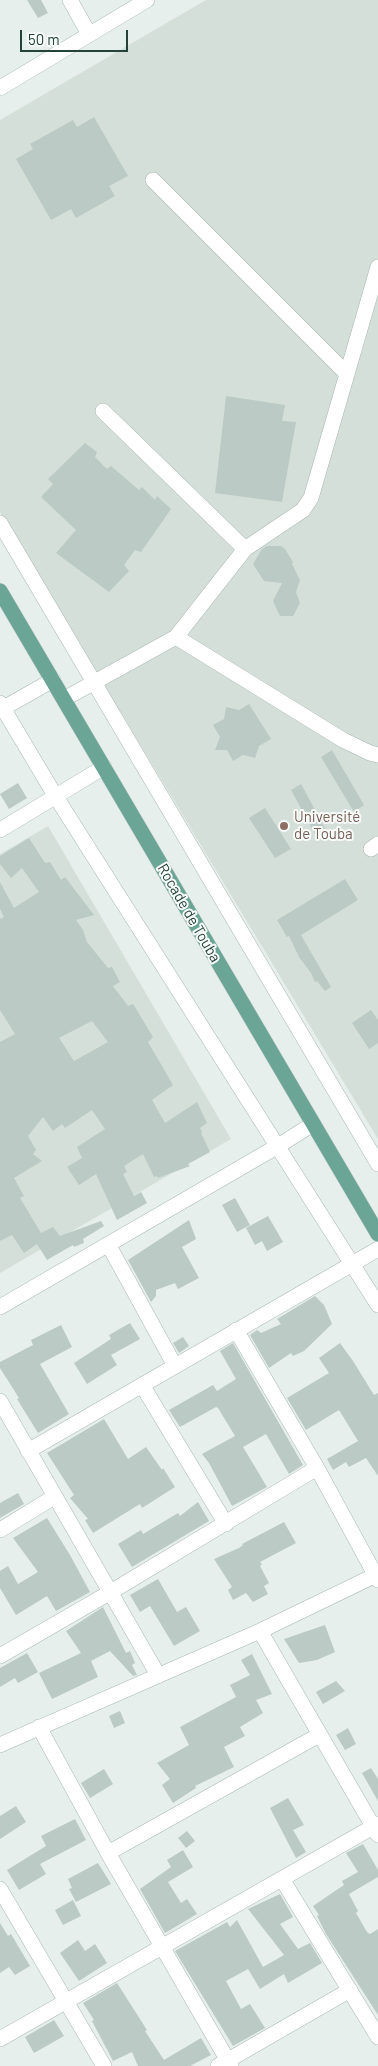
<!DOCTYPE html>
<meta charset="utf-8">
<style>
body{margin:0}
#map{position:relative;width:378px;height:2066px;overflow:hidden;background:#e6efeb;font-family:Barlow,sans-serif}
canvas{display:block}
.scale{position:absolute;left:20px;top:30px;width:108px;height:22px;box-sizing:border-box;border:2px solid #24423a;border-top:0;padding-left:6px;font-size:15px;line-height:18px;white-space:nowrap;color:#24423a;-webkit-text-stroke:4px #f7fbf9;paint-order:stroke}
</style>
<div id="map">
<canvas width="378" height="2066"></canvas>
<div class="scale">50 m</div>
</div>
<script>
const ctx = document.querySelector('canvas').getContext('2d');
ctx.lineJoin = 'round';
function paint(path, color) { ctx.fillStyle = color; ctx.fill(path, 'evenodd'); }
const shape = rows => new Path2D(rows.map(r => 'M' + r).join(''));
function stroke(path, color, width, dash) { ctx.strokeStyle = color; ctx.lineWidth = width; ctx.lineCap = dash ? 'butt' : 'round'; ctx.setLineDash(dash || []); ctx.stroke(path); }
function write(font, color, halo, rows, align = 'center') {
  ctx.font = font + ' Barlow,sans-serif'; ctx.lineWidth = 4; ctx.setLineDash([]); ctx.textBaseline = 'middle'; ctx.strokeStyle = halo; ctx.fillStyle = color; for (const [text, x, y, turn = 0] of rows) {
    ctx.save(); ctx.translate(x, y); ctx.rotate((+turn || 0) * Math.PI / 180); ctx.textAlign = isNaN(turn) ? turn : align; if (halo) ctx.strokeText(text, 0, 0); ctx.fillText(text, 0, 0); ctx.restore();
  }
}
paint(shape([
 [206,0,378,0,378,1139,0,512,0,120],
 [48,826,231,1139,0,1273,0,854]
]), '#d4dfda');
paint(shape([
 [27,0,41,0,48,13,38,18],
 [94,117,128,176,109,186,115,196,76,218,71,209,51,220,16,159,33,149,30,144,73,120,77,127],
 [226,396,285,405,282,421,296,422,282,502,215,493],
 [85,443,97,452,95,457,107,469,111,466,139,490,142,487,155,500,157,496,171,509,141,552,135,550,124,565,129,571,109,592,56,553,76,530,41,497,53,484,48,479],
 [267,546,281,546,285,549,293,562,292,564,300,580,296,592,300,603,293,616,280,616,273,601,282,583,264,581,253,564,262,549],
 [249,704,271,739,259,746,255,758,243,755,233,761,227,750,215,750,220,737,213,725,224,719,226,707,239,710],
 [332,750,364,805,354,812,321,757],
 [18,783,27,798,9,809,0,794],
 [301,784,326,830,316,836,291,790],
 [265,808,291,849,275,858,249,818],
 [29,838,45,863,50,862,61,880,65,877,94,915,76,920,83,930,87,942,108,968,112,967,120,982,113,986,128,1006,133,1004,153,1037,148,1042,173,1085,152,1100,165,1123,197,1102,207,1123,200,1128,202,1132,201,1133,210,1152,188,1164,190,1166,158,1178,157,1176,154,1177,143,1154,124,1166,127,1172,123,1174,134,1196,141,1192,147,1203,117,1220,96,1174,79,1185,67,1167,82,1158,77,1147,105,1129,92,1110,65,1128,62,1124,53,1131,43,1117,28,1136,36,1150,33,1154,42,1161,14,1178,24,1196,20,1198,41,1233,53,1227,60,1236,101,1221,104,1226,83,1239,84,1243,74,1247,73,1245,47,1260,37,1244,24,1253,12,1235,0,1241,0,1042,15,1034,0,1010,0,919,4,917,0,909,0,882,14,908,39,892,22,868,11,878,0,864,0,856],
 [92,1021,108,1042,74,1061,59,1038],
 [345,879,358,900,301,935,331,987,325,991,317,981,315,982,311,973,299,957,289,936,287,937,277,920],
 [371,1010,378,1020,378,1043,369,1049,352,1023],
 [235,1198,250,1225,237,1232,222,1205],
 [268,1216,283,1242,267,1251,262,1241,255,1245,246,1228],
 [189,1220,196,1239,182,1247,199,1278,178,1289,175,1283,156,1290,156,1296,151,1302,128,1260],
 [315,1296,324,1305,332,1324,304,1351,293,1356,291,1353,269,1368,250,1335,257,1330,261,1333,281,1324,277,1319],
 [130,1323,140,1339,111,1355,117,1365,87,1384,74,1363,111,1339,109,1335],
 [61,1325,72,1347,40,1364,69,1414,38,1433,17,1399,19,1398,0,1368,0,1362,33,1345,31,1340],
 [183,1337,189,1346,179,1353,173,1343],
 [233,1343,303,1465,289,1474,266,1434,243,1447,267,1487,232,1506,209,1463,202,1454,235,1436,218,1408,216,1407,180,1427,169,1410,213,1385,217,1391,236,1379,220,1351],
 [340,1343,353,1361,374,1395,378,1393,378,1476,366,1458,349,1467,346,1462,333,1470,327,1459,358,1441,339,1410,306,1430,287,1398,329,1373,319,1358],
 [104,1419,128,1459,146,1447,162,1470,163,1468,175,1487,142,1508,140,1504,93,1533,85,1520,88,1519,70,1498,74,1495,47,1453],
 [18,1493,24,1504,0,1518,0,1503],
 [198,1502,209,1521,132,1567,118,1544,141,1530,143,1534,178,1513,180,1516],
 [47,1518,70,1555,90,1592,56,1611,47,1596,16,1615,0,1588,0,1571,8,1566,18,1584,38,1572,13,1538],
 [284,1522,296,1543,260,1562,262,1564,260,1566,269,1583,264,1586,268,1594,253,1602,246,1593,233,1600,228,1590,232,1587,214,1559,239,1548,243,1545,242,1544],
 [158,1579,177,1612,186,1607,200,1631,174,1646,150,1606,140,1612,130,1595],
 [103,1607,126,1653,130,1651,135,1663,132,1665,137,1675,133,1676,110,1651,91,1661,98,1677,52,1699,39,1673,81,1653,66,1631],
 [325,1625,335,1652,317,1660,299,1663,284,1639],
 [27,1653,38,1672,18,1683,15,1678,0,1687,0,1668],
 [252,1654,272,1694,256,1700,263,1713,240,1727,245,1736,224,1747,234,1767,195,1786,196,1788,173,1803,162,1785,170,1779,157,1763,189,1745,180,1727,236,1697,230,1685,250,1675,241,1660],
 [336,1681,345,1691,323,1704,316,1692],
 [120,1711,125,1723,114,1728,109,1716],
 [348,1728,356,1744,345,1750,336,1735],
 [371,1768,378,1779,378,1801,362,1773],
 [104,1769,113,1784,90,1798,81,1783],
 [288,1798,304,1825,293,1830,306,1852,296,1858,270,1808],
 [16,1806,26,1822,0,1839,0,1816],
 [75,1819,86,1840,40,1864,46,1874,19,1890,7,1870,46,1846,41,1836],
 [187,1831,195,1841,186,1848,178,1838],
 [363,1844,378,1870,378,1877,349,1894,358,1911,356,1913,367,1932,370,1934,378,1929,378,2015,326,1934,317,1916,319,1915,313,1906,344,1885,342,1881,358,1872,346,1853],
 [183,1850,193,1867,168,1882,181,1903,187,1899,197,1914,165,1933,140,1889,171,1867,167,1860],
 [98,1863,111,1884,76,1902,69,1889,72,1888,68,1879],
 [280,1894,293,1917,280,1924,298,1949,310,1943,322,1963,288,1983,284,1974,260,1989,248,1969,226,1981,241,2009,250,2004,265,2028,233,2046,175,1951,227,1922,230,1927,237,1920,263,1967,284,1955,248,1909],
 [73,1900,81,1916,63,1925,55,1910],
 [0,1923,8,1936,11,1934,30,1966,15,1975,9,1967,0,1973],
 [78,1940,85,1951,95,1944,107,1963,79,1981,60,1953],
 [117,1983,147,2030,145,2031,164,2060,201,2038,211,2055,190,2066,138,2066,132,2052,113,2061,92,2021,94,2020,83,2003],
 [54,2020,64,2036,34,2053,25,2037]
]), '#bbcac4');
const street = shape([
 [70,0,89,34],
 [0,88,147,0],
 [153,180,347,374],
 [103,411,245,549],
 [0,523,378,1164],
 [176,637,343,740,370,753,378,755],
 [64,699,176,637,245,549,303,510,311,498,378,267],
 [0,703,56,797,378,1305],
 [0,710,53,680],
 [0,830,104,767],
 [371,849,378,844],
 [108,1244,175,1366],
 [0,1307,278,1146,313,1124],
 [236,1330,317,1468,378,1580],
 [142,1385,226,1524],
 [0,1401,158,1675],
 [28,1451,378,1249],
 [0,1530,54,1497],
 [260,1631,378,1835],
 [0,1656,109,1593,317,1468],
 [39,1727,108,1853,231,2066],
 [0,1745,260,1631,378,1574],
 [108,1853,319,1735],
 [282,1879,378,2037],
 [0,1889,104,2066],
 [0,2039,378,1824],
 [218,2066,350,1990]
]);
const primary = shape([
 [0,591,378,1234]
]);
stroke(street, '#a8b8b2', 16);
stroke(primary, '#c2cac8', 16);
stroke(street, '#fff', 15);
stroke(primary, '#6aa596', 15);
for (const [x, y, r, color] of [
 [284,826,5,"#8d6e63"]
]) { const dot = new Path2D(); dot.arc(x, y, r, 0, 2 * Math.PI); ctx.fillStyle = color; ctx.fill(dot); stroke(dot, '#f7fbf9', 2); }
write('15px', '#785e54', '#f7fbf9', [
 ["Université",294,817],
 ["de Touba",294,834]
], 'left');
write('15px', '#24423a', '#f7fbf9', [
 ["Rocade de Touba",189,913,60]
]);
</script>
